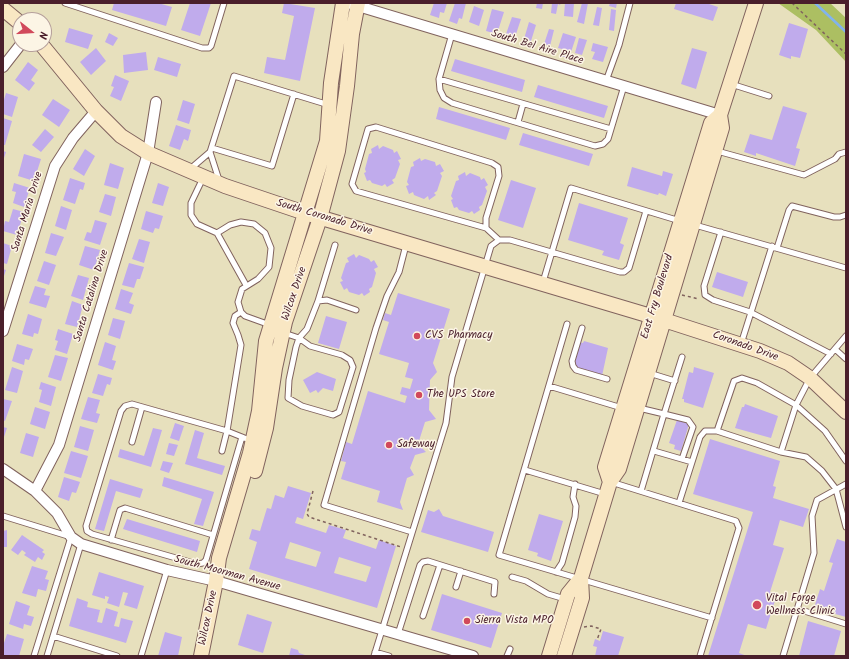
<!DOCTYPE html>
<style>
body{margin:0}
#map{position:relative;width:849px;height:659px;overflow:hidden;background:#e7e0bd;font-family:Kalam,sans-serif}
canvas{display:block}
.frame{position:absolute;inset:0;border:4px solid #4a1f2b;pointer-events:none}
.north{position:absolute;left:12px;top:12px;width:40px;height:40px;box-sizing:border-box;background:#fcf5e5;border:1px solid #b59f9b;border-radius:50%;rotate:107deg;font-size:11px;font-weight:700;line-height:16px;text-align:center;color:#4a1f2b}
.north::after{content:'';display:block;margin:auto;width:14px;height:18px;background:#d1495b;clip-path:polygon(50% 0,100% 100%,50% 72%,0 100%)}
</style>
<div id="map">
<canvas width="849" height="659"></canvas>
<div class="frame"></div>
<div class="north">N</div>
</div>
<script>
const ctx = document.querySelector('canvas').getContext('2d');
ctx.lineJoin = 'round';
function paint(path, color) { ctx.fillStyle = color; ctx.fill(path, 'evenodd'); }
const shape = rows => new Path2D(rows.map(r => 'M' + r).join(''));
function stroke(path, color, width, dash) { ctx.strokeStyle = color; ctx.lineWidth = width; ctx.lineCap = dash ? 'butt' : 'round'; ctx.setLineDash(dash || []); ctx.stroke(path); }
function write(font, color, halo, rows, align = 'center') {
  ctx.font = font + ' Kalam,sans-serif'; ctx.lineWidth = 3; ctx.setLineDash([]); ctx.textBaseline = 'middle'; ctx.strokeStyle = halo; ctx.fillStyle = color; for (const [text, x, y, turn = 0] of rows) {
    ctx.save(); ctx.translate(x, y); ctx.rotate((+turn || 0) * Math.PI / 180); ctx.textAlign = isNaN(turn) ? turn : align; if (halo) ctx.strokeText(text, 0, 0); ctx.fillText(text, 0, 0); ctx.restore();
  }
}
paint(shape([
 [778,3,830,3,846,18,846,62,816,30]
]), '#acbf62');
stroke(shape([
 [815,3,846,32]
]), '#81b3ed', 2.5);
paint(shape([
 [114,3,158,3,172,7,166,26,112,10],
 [190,3,211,3,200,36,181,30],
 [284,3,315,8,300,81,264,73,267,57,285,60,294,16,282,13],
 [434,3,447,3,444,13,440,12,439,18,430,15],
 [455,3,466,3,462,19,459,18,457,24,449,21],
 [537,3,543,3,542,9,536,8],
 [552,3,561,3,560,5,558,4,556,14,551,13],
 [565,3,574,3,573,17,564,16],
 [582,3,588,3,584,24,577,22],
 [610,3,617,3,616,8,609,6],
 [676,3,706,3,718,7,713,21,674,9],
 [474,6,484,10,479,26,469,22],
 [597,7,602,8,599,26,593,25],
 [492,9,504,12,497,34,486,31],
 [611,9,616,10,614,31,609,30],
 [512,17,521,19,515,37,506,34],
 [529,22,536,25,531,41,524,39],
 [789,23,808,29,800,58,791,56,791,59,779,55],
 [69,28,93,35,88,49,65,42],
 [549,29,554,30,550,46,544,44],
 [109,33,118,38,113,46,105,42],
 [563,33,576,37,569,58,560,56,562,49,558,48],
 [579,38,587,40,582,55,575,53],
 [593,43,608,47,603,62,592,59,595,52,591,51],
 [96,48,106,61,91,75,80,62],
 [692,48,707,52,696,89,681,84],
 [146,52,148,70,124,73,123,55],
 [158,57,181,64,177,77,154,70],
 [455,59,525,80,522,92,451,71],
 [28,62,38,70,31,80,35,83,29,91,15,80],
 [115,75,129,81,121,101,110,96,114,87,111,86],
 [538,85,608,106,604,118,534,97],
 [6,93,18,97,12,117,3,114,3,103],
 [53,99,70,110,59,127,42,115],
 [183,100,195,104,189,124,177,120],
 [783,106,807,113,796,148,800,149,795,166,756,153,756,156,744,152,750,134,772,140],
 [439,107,510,128,506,140,436,119],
 [3,118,12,121,5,145,3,145],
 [176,125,191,130,188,141,184,139,180,150,169,146],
 [45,129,54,137,41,152,32,145],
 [523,133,593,154,589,166,519,145],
 [378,145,379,149,383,146,393,150,394,153,397,151,401,159,398,160,400,164,395,178,392,180,394,183,387,187,385,184,382,186,372,183,370,180,367,181,364,173,366,172,365,169,369,154,372,153,371,149],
 [85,149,95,156,84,176,73,169],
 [3,151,6,152,3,161],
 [24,154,41,159,34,181,18,176],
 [420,158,421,161,425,159,435,162,436,166,440,164,444,171,440,173,442,176,437,191,434,193,436,195,429,200,428,196,424,199,414,195,413,192,409,194,406,186,409,185,407,182,411,167,414,166,413,162],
 [110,163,124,168,118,189,104,185],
 [632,167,662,176,663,171,673,174,666,196,659,193,658,195,627,186],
 [465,172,466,176,470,173,480,177,481,180,484,178,488,185,485,187,487,191,482,205,479,207,480,210,474,214,472,211,469,213,459,210,457,207,454,208,451,200,453,199,451,196,456,181,459,180,458,176],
 [70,178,85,183,83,190,80,189,75,204,63,200],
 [511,180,536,188,523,228,498,220],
 [14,183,30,188,24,207,13,203,16,192,12,191],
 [158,183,169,187,163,206,152,203],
 [105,194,116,197,111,216,99,212],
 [579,203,628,218,620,243,624,245,619,260,602,255,604,251,568,240],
 [61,206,72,210,66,230,55,226],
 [13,209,24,212,17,235,3,231,5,221,9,222],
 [146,211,163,216,159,229,155,228,153,233,141,229],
 [95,220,107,223,100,245,84,240,87,232,91,233],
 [51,233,64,237,56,256,45,253],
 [139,239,150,242,144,263,132,259],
 [3,243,12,246,7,264,3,263],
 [85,246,100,250,94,270,79,265],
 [354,254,356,258,359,255,369,259,371,262,374,260,378,267,374,269,376,273,372,287,369,289,370,292,364,296,362,293,359,295,349,292,347,288,344,290,340,282,343,281,341,278,346,263,349,262,347,258],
 [44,261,56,265,49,285,37,281],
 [129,263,144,267,140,279,137,279,134,288,122,285],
 [3,269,6,270,3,279],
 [717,272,748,282,743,297,712,287],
 [78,275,89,278,83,300,71,296],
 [35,286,46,289,44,295,50,296,46,308,29,303],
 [121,289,133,293,129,303,134,305,131,314,115,309],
 [398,293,450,309,433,363,437,372,430,380,429,410,436,419,425,422,418,444,426,452,415,455,410,468,414,475,407,478,400,502,403,510,377,502,380,491,341,479,346,462,341,461,346,442,352,444,368,391,405,403,407,396,400,394,402,387,410,389,413,379,405,377,409,363,379,354,389,322,383,320,385,313,391,315],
 [72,301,83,305,77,327,65,324],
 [28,314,42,319,38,334,34,333,33,337,22,334],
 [326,316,347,322,339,349,318,343],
 [113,318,125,321,120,339,108,335],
 [58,329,73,334,67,354,55,350,58,341,55,340],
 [584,341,608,348,602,376,575,368,576,365,573,364,579,342,583,343],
 [105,342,116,346,112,360,116,361,113,370,98,365],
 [17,344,33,349,29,360,25,359,24,365,12,361],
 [55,355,68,358,61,381,48,377],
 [12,367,23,371,17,393,5,390],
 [694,367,714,373,703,408,684,402,684,399,682,399,689,372,693,373],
 [317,372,336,379,333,391,323,388,318,393,316,390,310,393,303,380],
 [98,374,112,378,110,385,107,384,103,396,92,393],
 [41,382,56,387,51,406,39,402,42,390,39,389],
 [88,397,100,400,96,413,100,414,97,423,81,419],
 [3,399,12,401,5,421,3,420],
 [745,404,778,416,771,438,735,428,742,407,744,407],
 [35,407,50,412,45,429,30,424],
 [677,420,689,424,681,451,674,449,675,445,669,443],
 [175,423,184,426,179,441,170,438],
 [80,426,94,430,88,451,74,447],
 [3,427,7,428,3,440],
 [153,428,162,430,151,467,118,457,120,449,144,456],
 [195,430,204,433,197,458,225,466,222,475,185,464],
 [26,433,39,437,33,457,20,453],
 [710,439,780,461,773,486,776,487,773,498,809,509,803,527,780,520,773,545,784,548,770,592,777,594,766,629,748,624,739,653,747,656,708,656,753,512,693,494],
 [169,443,178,445,174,456,166,454],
 [71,451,88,456,81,478,64,473],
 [163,461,173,463,169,473,160,470],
 [64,477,80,482,76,493,72,492,69,501,58,497],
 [164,477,214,492,203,526,194,524,202,499,162,486],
 [110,479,143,489,140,498,116,491,104,531,95,529],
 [288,486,311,493,303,519,297,517,295,523,326,533,329,525,346,530,343,538,376,549,379,540,396,546,377,608,249,569,257,542,249,539,252,529,260,531,267,508,271,509,275,495,284,498],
 [290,542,321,552,316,567,285,558],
 [339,557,371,567,366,582,334,573],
 [439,509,443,516,494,532,488,552,421,532,428,510,434,512],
 [539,514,563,521,551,561,537,556,538,553,528,550],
 [127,519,200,541,197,552,123,529],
 [7,530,7,547,3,547,3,531],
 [22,535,44,550,42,552,45,554,42,560,38,557,35,562,24,555,26,553,22,550,18,555,11,550],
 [837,539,846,542,846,617,814,608,820,589,824,591,833,563,829,562],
 [32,566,48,571,45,579,49,580,46,591,38,589,36,597,22,593],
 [99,572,144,586,137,609,124,605,128,593,123,592,119,607,107,603,109,597,105,596,105,599,92,595],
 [442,594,502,613,491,648,431,630],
 [77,598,88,602,87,607,100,610,97,622,102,623,106,608,118,612,114,626,119,627,121,618,133,621,126,643,69,626],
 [16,601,30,606,27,615,34,617,31,626,24,624,23,629,9,624],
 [247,614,272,622,263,653,238,645],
 [808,621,841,631,834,656,799,656],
 [603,631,624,637,618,656,595,656,597,647,593,646,595,639,600,641],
 [165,632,182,637,178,656,158,656],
 [7,634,24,639,19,656,3,656,3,643,4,643],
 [291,648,298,650,299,653,308,656,289,656]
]), '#c0abec');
const lane = shape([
 [65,3,202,48,209,48,211,46,224,3],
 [452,34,439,79,440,90,444,98,452,103,595,146,603,144,608,139,624,86],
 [439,79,611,129],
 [606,81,619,45,630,3],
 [731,84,769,96],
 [518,122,523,104],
 [212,148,272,166,294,94],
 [717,151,804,175,835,159,839,154,846,152],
 [210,152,219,180],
 [189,170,210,152,234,76,329,105],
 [203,178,191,203,191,215,197,224,217,233,246,285],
 [695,225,846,268],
 [486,228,356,191,352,184,368,129,376,127,492,163,498,167,499,176,486,218,486,228,499,240],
 [721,232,704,286,705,295,713,300,750,312,831,354],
 [217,233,230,225,241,222,254,224,265,233,271,248,269,267,258,279,242,289,238,302,241,312,245,316,270,325],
 [406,245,399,272,387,296,376,328,324,505,412,532],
 [777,248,789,210,792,206,834,217,840,217,846,215],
 [543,282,571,188,680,221],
 [318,301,335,245],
 [567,324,499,555,712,618],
 [582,328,572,361,573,366,576,370,607,379],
 [284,333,299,338,310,346,342,355,350,360,353,367,339,412,333,415,302,406,288,398,289,380,296,347,299,338,307,329,318,301,327,300,356,310],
 [741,344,772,246],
 [835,349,846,359],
 [682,357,664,414,688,420,693,427,682,459],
 [649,373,675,381],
 [549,386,622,408],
 [639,408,664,414,641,491],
 [717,431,734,381,742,378,757,383,796,405,825,431,846,461],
 [242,437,206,560,203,563,197,564,92,534,87,531,86,526,121,411,125,406,132,404,227,431,252,441],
 [132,442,142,407],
 [222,451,227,431,241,345,238,335,233,323,235,316,241,312],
 [654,451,692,462],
 [781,452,796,405,810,378,846,336],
 [525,470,605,494],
 [611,482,736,521,739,528,700,656],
 [679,503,700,437,705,431,717,431,781,452,806,457,822,471,836,489,846,527],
 [3,516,71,537,34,656],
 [111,540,120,510,125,508,213,535],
 [556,572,562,563,575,517,576,506,573,497,575,484],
 [512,577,526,581,548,594,565,599],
 [456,587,461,571],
 [798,609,846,624],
 [423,616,440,565],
 [398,634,420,565,423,562,428,561,495,582,494,594],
 [53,636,117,656],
 [375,652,389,656],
 [47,656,81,544],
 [141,656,167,570],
 [374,656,446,423,452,377,491,246,499,240,510,240,620,272,624,272,629,268,646,211],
 [507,656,510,649],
 [783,656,814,553,812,516,817,500,846,484]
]);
const street = shape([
 [348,3,720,115],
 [3,67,21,44],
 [3,331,55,166,73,138,96,111],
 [3,469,35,491,57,513,71,537,81,544,167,570,216,581,473,656],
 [35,491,59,445,148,153,156,102]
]);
const secondary = shape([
 [3,9,20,23],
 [41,44,96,111,121,136,148,153,225,186,305,213,664,320,760,351,788,363,810,378,846,412],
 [255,471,266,428,275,368,285,322,320,218,338,151,347,86,352,34,358,3],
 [610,482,605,467,711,123,720,115,756,3],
 [201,656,216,581,219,558,250,453,259,411,266,341,327,141,331,83,343,3],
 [549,656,568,594,581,578],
 [564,656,582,598,581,578,610,482,619,469,722,128,720,115]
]);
stroke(lane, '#81635e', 7);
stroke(street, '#81635e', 12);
stroke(secondary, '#81635e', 16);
stroke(shape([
 [792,3,846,54],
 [682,295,699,299],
 [313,491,307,514,309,517,401,547],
 [584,627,591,626,601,629,597,640]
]), '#81635e', 1.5, [3, 3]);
stroke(lane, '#fff', 5);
stroke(street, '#fff', 10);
stroke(secondary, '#f9e7c3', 14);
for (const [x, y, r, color] of [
 [417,336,4,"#d1495b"],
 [419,395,4,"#d1495b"],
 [389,445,4,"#d1495b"],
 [757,605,5,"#d1495b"],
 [467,621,4,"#d1495b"]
]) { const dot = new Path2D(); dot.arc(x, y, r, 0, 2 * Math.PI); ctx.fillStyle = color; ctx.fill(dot); stroke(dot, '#fcf5e5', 1.5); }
write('11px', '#4a1f2b', '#fcf5e5', [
 ["South Bel Aire Place",537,48,17],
 ["Santa Maria Drive",28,212,-73],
 ["South Coronado Drive",324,218,17],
 ["Wilcox Drive",295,294,-71],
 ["Santa Catalina Drive",92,296,-73],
 ["East Fry Boulevard",658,297,-73],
 ["Coronado Drive",745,347,20],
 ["South Moorman Avenue",227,574,15],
 ["Wilcox Drive",209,618,-78]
]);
write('11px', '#4a1f2b', '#fcf5e5', [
 ["CVS Pharmacy",425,336],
 ["The UPS Store",427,395],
 ["Safeway",397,445],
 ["Vital Forge",766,599],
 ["Wellness Clinic",766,612],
 ["Sierra Vista MPO",475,621]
], 'left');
</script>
